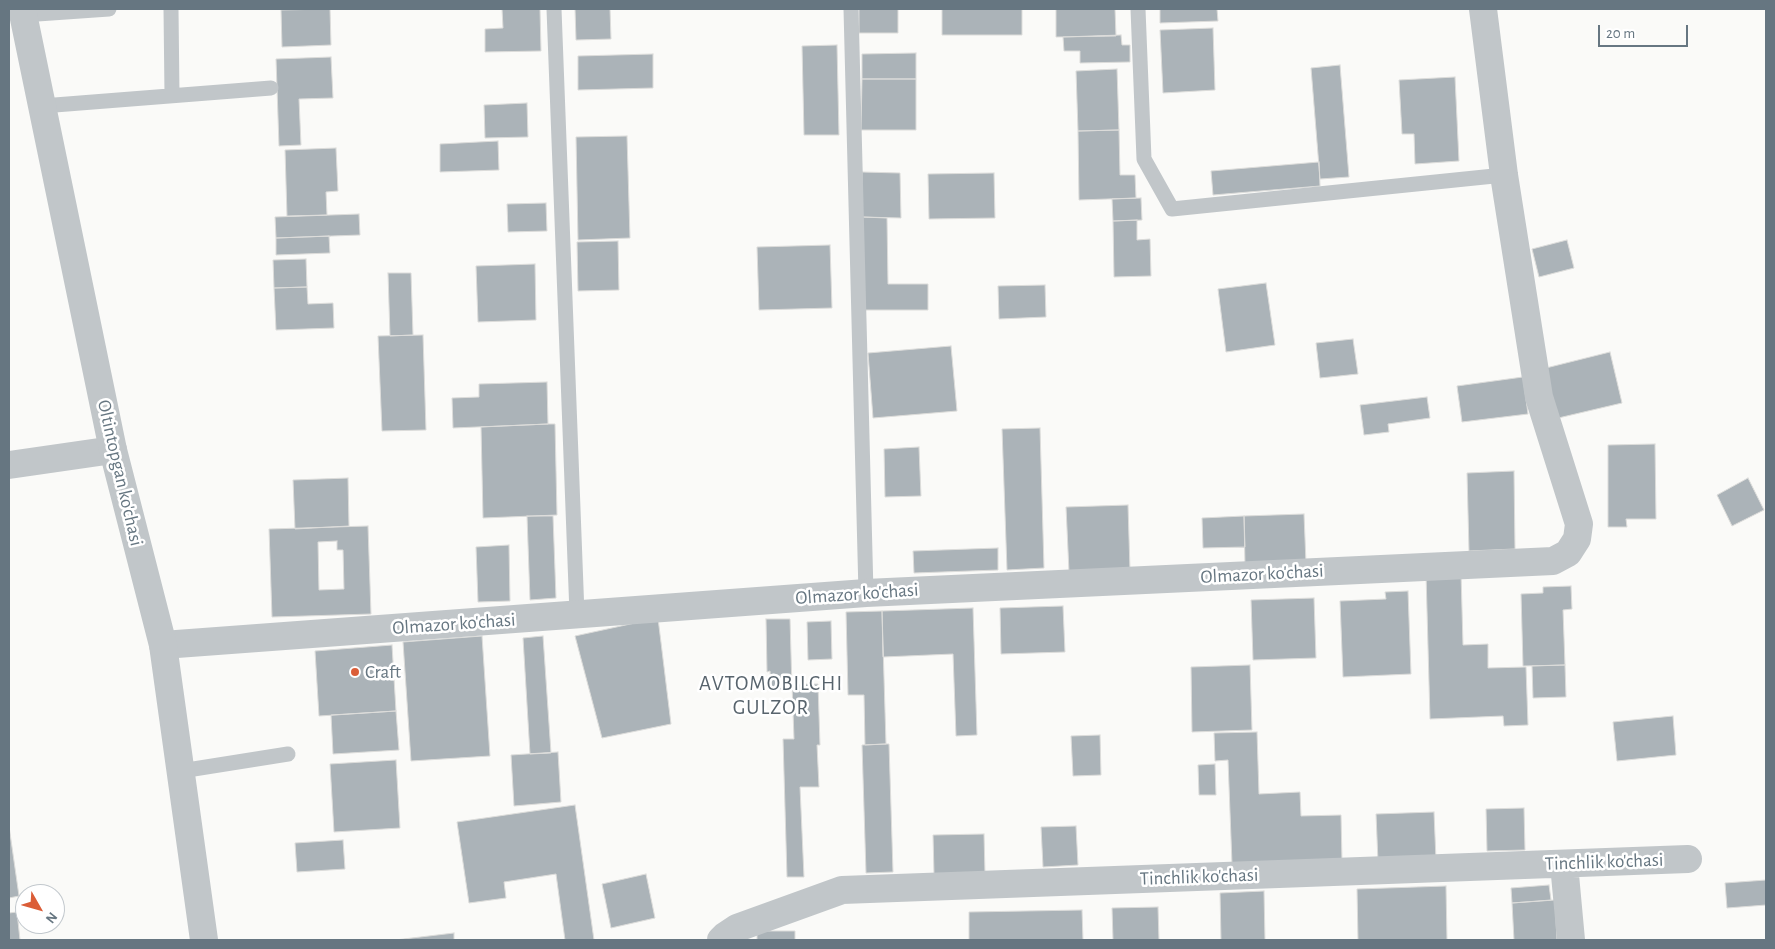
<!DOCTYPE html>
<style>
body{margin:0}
#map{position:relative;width:1775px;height:949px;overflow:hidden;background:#fafaf8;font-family:"Alegreya Sans",sans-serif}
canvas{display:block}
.frame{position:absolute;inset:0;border:10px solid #667681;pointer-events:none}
.north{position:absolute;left:15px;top:884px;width:50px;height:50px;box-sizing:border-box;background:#fff;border:1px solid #c2c8cd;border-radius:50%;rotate:128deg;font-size:14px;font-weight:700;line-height:20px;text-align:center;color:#667681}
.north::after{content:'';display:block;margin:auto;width:18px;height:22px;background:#db5d37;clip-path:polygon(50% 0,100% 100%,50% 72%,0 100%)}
.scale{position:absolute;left:1598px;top:25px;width:90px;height:22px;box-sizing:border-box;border:2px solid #667681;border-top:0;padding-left:6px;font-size:15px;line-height:18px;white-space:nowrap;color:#667681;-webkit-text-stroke:4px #fff;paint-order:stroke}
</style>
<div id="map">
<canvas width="1775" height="949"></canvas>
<div class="frame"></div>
<div class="north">N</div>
<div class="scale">20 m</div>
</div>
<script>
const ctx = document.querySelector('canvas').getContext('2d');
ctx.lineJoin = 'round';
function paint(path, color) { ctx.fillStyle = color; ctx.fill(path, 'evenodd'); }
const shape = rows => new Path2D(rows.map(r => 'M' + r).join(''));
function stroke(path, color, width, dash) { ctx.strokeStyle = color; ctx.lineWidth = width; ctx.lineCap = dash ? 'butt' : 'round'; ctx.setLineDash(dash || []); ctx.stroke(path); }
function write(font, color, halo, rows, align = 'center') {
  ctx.font = font + ' "Alegreya Sans",sans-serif'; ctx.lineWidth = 5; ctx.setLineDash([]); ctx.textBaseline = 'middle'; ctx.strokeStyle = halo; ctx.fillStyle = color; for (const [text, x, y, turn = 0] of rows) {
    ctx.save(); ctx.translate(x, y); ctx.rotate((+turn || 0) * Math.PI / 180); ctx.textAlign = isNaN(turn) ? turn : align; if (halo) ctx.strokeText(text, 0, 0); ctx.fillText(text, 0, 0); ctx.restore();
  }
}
const building = shape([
 [330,9,331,45,282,47,281,10,330,9],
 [502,9,540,9,541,51,485,52,485,29,503,28,502,9],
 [575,9,610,9,611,39,576,40,575,9],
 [859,9,898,9,898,33,859,33,859,9],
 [942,9,1022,9,1022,35,942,35,942,9],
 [1056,9,1115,9,1116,36,1056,37,1056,9],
 [1160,9,1217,9,1218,21,1160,23,1160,9],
 [1213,28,1215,90,1163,93,1160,30,1213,28],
 [1121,35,1122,45,1130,45,1130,62,1080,63,1080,51,1064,51,1063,37,1121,35],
 [837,45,839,135,804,135,802,46,837,45],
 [916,53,916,79,862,79,862,54,916,53],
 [653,54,653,88,578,90,578,56,653,54],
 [331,57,333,98,299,99,301,145,279,146,276,59,331,57],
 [1340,65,1349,177,1320,179,1311,68,1340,65],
 [1117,69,1119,130,1078,131,1076,71,1117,69],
 [1455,77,1459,161,1415,164,1414,134,1402,134,1399,80,1455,77],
 [862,79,916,79,916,130,861,130,862,79],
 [527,103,528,137,485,138,484,105,527,103],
 [1119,130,1120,175,1135,175,1136,198,1079,200,1078,131,1119,130],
 [627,136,630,238,578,240,576,137,627,136],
 [498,141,499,170,440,172,440,144,498,141],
 [336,148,338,191,326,192,327,215,287,216,285,150,336,148],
 [1319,162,1320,186,1213,195,1211,171,1319,162],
 [862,172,900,173,901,218,862,217,862,172],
 [994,173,995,218,929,219,928,174,994,173],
 [1141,198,1142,220,1113,221,1112,199,1141,198],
 [546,203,547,231,508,232,507,204,546,203],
 [359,214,360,235,276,238,275,217,359,214],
 [862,217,887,218,888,284,928,284,928,310,862,310,862,217],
 [1137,220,1137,240,1150,239,1151,276,1114,277,1113,221,1137,220],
 [329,236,330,253,276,255,276,238,329,236],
 [1567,240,1574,268,1539,277,1532,249,1567,240],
 [618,241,619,290,578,291,577,242,618,241],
 [830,245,832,308,759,310,757,247,830,245],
 [306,259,307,287,274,288,273,260,306,259],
 [535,264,536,320,478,322,476,266,535,264],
 [388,273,411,273,413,335,390,336,388,273],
 [1266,283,1275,345,1226,352,1218,289,1266,283],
 [1045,285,1046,317,999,319,998,286,1045,285],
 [307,287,308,304,333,303,334,328,276,330,274,288,307,287],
 [423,335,426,430,382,431,378,336,423,335],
 [1353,339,1358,374,1320,378,1316,343,1353,339],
 [951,346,957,411,873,418,868,353,951,346],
 [1610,352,1622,403,1554,419,1542,369,1610,352],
 [1523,377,1528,414,1462,422,1457,386,1523,377],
 [547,382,548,424,453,428,452,398,479,397,479,384,547,382],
 [1427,397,1430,418,1388,424,1389,432,1364,435,1360,405,1427,397],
 [548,424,555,424,557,515,483,518,481,427,548,424],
 [1040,428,1044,568,1007,570,1002,429,1040,428],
 [1655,444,1656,519,1626,519,1627,527,1608,527,1608,445,1655,444],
 [919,447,921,496,885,497,884,449,919,447],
 [1514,471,1515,549,1469,551,1467,473,1514,471],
 [348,478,349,526,295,529,293,480,348,478],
 [1748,478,1764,510,1732,526,1717,495,1748,478],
 [1128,505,1130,570,1069,572,1066,507,1128,505],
 [1304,514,1306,563,1245,565,1244,516,1304,514],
 [527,516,553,516,556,598,530,600,527,516],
 [1244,516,1245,547,1203,548,1202,518,1244,516],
 [368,526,371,614,272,617,269,529,368,526],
 [337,541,337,550,343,550,344,589,319,590,318,542,337,541],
 [509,545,510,601,478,602,476,547,509,545],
 [998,548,998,570,914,573,913,551,998,548],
 [1461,573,1463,645,1488,644,1488,668,1526,667,1528,725,1504,726,1503,716,1430,719,1426,574,1461,573],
 [1571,586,1572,609,1563,610,1565,665,1523,666,1521,594,1543,593,1543,587,1571,586],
 [1408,591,1411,674,1343,677,1340,601,1386,599,1385,592,1408,591],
 [1314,598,1316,658,1253,660,1251,600,1314,598],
 [1063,606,1065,652,1001,654,1000,608,1063,606],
 [973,608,977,735,956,736,953,654,883,657,882,611,973,608],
 [882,611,886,744,865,745,864,695,848,695,846,612,882,611],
 [658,618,671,724,602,738,575,636,658,618],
 [766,619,790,619,792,689,771,690,770,671,767,672,766,619],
 [831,621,832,659,808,660,807,622,831,621],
 [482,636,490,756,411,761,403,642,482,636],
 [543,636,551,753,530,754,523,638,543,636],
 [392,645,396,711,319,716,315,651,392,645],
 [1250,665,1252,730,1192,732,1191,667,1250,665],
 [1565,665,1566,697,1533,698,1532,666,1565,665],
 [792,684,818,684,820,745,817,745,819,787,800,787,804,877,787,877,783,739,794,739,792,684],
 [396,711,399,750,333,754,331,715,396,711],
 [1673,716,1676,755,1617,761,1613,722,1673,716],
 [1257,732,1259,794,1300,792,1301,816,1341,815,1342,861,1232,864,1228,760,1215,761,1214,733,1257,732],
 [1100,735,1101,775,1073,776,1071,736,1100,735],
 [886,744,889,744,893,872,866,873,862,745,886,744],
 [558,752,561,802,514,806,511,755,558,752],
 [396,760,400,828,334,832,330,764,396,760],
 [1215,764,1216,795,1199,795,1198,765,1215,764],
 [575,805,594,940,565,940,556,874,504,882,506,898,469,903,457,822,575,805],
 [1524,808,1525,850,1487,851,1486,809,1524,808],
 [1434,812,1436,860,1378,862,1376,814,1434,812],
 [9,826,19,896,9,898,9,826],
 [1076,826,1078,865,1043,867,1041,827,1076,826],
 [984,834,985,873,934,874,933,835,984,834],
 [343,840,345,869,297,872,295,843,343,840],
 [646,874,655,918,611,928,602,884,646,874],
 [1766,880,1766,905,1727,908,1725,883,1766,880],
 [1549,885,1551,900,1512,903,1511,888,1549,885],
 [1446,886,1447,940,1358,940,1357,889,1446,886],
 [1264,891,1265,940,1221,940,1220,893,1264,891],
 [1555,900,1557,940,1514,940,1512,903,1555,900],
 [1158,907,1159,940,1113,940,1112,908,1158,907],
 [1082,910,1083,940,969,940,969,912,1082,910],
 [17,912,20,940,9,940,9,913,17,912],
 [757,931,795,931,795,940,757,940,757,931],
 [454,933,454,940,395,940,454,933]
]);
paint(building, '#abb3b8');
stroke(building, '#dcdcda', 1);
stroke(shape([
 [171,9,172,95],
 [554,9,577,614],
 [851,9,866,593],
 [1138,9,1144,159,1172,209,1504,175],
 [23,15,109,9],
 [42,106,271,88],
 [181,771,288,754]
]), '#c1c6c9', 15);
stroke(shape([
 [9,465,113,450],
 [163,645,866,593,1553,561,1568,553,1577,539,1579,524,1539,397,1504,175,1483,9],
 [1564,864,1571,940],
 [721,940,725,936,737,928,842,890,1688,859]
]), '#c1c6c9', 28);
stroke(shape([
 [22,9,113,450,163,645,204,940]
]), '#c1c6c9', 28);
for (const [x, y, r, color] of [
 [355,672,5,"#db5d37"]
]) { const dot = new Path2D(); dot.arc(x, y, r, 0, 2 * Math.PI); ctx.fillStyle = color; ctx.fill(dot); stroke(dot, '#fff', 2); }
write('19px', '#667681', '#fff', [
 ["Oltintopgan ko'chasi",120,473,77],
 ["Olmazor ko'chasi",1262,574,-3],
 ["Olmazor ko'chasi",857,594,-4],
 ["Olmazor ko'chasi",454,624,-4],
 ["Tinchlik ko'chasi",1604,862,-2],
 ["Tinchlik ko'chasi",1199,877,-2]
]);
write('19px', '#667681', '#fff', [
 ["Craft",365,672]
], 'left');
ctx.letterSpacing = '1px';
write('21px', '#58646d', '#fff', [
 ["AVTOMOBILCHI",771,684],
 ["GULZOR",771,708]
]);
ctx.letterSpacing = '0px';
</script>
